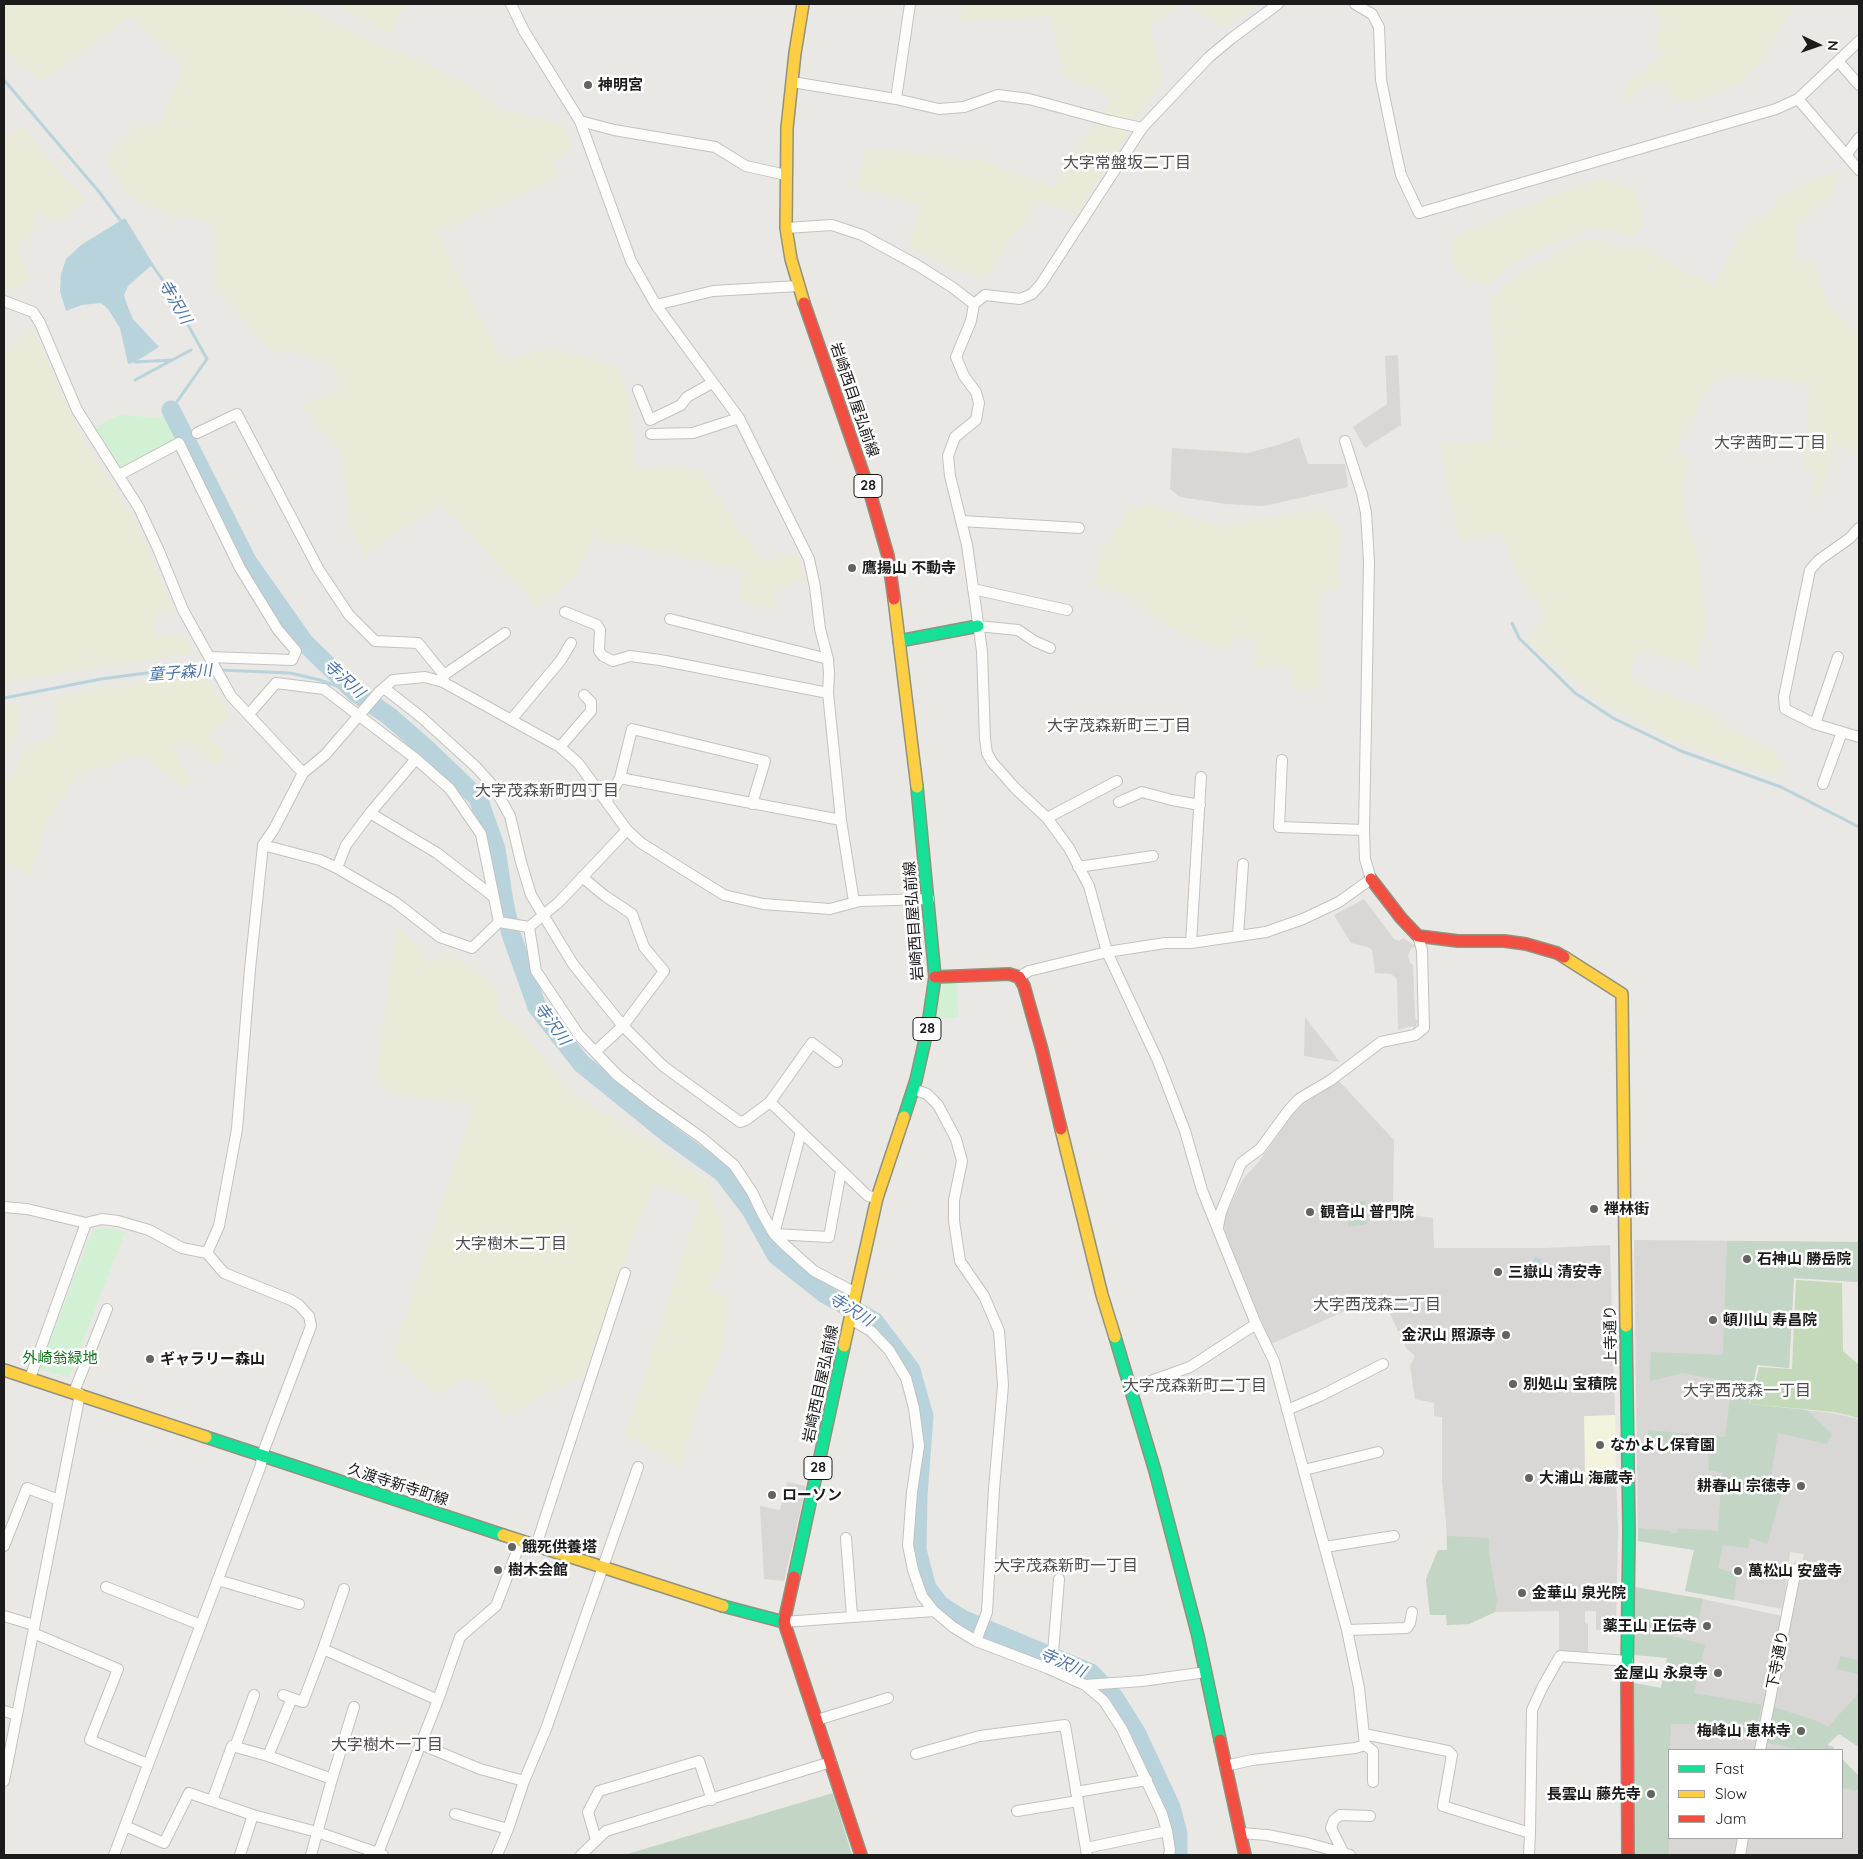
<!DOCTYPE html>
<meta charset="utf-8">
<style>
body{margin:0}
#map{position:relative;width:1863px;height:1859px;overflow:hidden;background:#eae8e4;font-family:Quicksand,sans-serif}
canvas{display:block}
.frame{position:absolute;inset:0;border:5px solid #1b1b1b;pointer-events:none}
.legend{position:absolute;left:1668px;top:1749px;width:175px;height:90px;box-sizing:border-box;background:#fff;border:1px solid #a4a4a4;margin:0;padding:6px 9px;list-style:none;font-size:15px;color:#1b1b1b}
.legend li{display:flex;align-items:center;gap:10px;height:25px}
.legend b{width:25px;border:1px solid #a4a4a4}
.north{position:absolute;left:1793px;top:20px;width:50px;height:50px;-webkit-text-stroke:4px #fff;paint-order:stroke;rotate:93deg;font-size:14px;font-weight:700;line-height:20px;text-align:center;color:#1b1b1b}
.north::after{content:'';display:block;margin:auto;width:18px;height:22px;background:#1b1b1b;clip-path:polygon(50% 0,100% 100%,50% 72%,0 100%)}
</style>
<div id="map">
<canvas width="1863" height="1859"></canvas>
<div class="frame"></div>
<ul class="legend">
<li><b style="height:6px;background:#16e098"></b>Fast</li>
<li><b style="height:6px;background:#ffcf43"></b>Slow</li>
<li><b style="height:6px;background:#f24e42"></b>Jam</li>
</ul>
<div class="north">N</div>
</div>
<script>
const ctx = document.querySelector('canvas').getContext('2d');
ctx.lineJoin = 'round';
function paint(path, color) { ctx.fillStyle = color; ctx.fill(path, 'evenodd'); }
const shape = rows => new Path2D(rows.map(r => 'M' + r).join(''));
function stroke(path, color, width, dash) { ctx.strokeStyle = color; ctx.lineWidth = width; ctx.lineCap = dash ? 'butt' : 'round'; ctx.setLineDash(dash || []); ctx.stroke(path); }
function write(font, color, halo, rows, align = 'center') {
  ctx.font = font + ' Quicksand,"Noto Sans JP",sans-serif'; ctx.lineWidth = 5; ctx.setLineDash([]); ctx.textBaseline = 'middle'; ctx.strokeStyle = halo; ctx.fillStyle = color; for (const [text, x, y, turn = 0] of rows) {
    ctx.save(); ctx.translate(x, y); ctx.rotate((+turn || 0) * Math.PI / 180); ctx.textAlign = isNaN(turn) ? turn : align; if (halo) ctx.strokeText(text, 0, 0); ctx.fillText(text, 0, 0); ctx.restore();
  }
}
paint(shape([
 [1615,1415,1616,1474,1585,1475,1584,1416]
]), '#f4f4de');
paint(shape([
 [1398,355,1401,425,1365,448,1353,427,1387,404,1385,356],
 [1299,437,1308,464,1345,464,1348,487,1264,506,1226,504,1180,497,1170,489,1172,448,1248,453,1281,444],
 [1364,899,1394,939,1399,941,1403,938,1417,947,1411,948,1408,956,1410,963,1413,965,1415,1015,1416,1020,1419,1020,1414,1029,1413,1026,1398,1030,1397,979,1391,974,1375,973,1372,950,1368,947,1351,943,1334,915],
 [1305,1017,1340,1062,1304,1056],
 [1339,1081,1394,1140,1393,1212,1433,1218,1434,1248,1545,1248,1610,1245,1615,1415,1584,1416,1585,1475,1616,1475,1618,1528,1616,1631,1596,1630,1596,1611,1585,1611,1585,1623,1588,1624,1588,1655,1559,1651,1559,1611,1495,1612,1469,1624,1447,1625,1446,1615,1430,1615,1426,1579,1438,1550,1447,1550,1446,1522,1442,1481,1442,1417,1434,1416,1434,1403,1415,1399,1410,1366,1415,1356,1406,1348,1381,1295,1271,1344,1230,1244,1222,1222,1243,1179,1258,1163,1281,1131,1293,1111],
 [1634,1240,1859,1242,1859,1282,1794,1278,1789,1368,1757,1365,1749,1404,1832,1413,1859,1419,1859,1747,1839,1734,1827,1745,1834,1747,1833,1750,1765,1750,1804,1554,1790,1552,1783,1609,1685,1591,1694,1550,1638,1541],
 [787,1482,806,1486,784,1581,764,1579,760,1506,780,1510],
 [1634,1587,1703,1599,1782,1616,1756,1750,1669,1750,1669,1838,1738,1838,1734,1855,1633,1855,1633,1683,1661,1688,1668,1658],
 [1842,1759,1859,1776,1859,1855,1746,1855,1749,1838,1842,1838]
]), '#d8d7d5');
paint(shape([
 [4,4,295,4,338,26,453,76,503,110,564,125,573,148,552,160,559,178,437,232,503,361,549,349,618,366,629,397,636,469,672,466,701,470,733,520,764,561,797,554,805,580,775,590,773,608,737,600,747,571,592,537,577,574,539,608,464,528,440,504,366,554,351,529,341,451,302,406,344,387,329,362,267,347,217,286,214,227,195,218,175,217,131,197,105,160,138,125,159,126,185,65,131,17,41,81,4,50],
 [333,4,403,4,393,34],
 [962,4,1186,4,1150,24,1163,79,1076,214,1038,201,983,281,909,247,921,204,856,188,867,148,982,160,1053,188,1113,98,1062,74,1052,16,960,21],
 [1190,4,1260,4,1223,28],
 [1650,4,1793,4,1787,18,1765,56,1746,81,1696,101,1684,102,1676,98,1662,83,1654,83,1640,89,1628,101,1624,89,1629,82,1640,76,1664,53,1655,42,1663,23],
 [23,126,85,201,58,223,37,212,33,231,18,250,31,280,15,290,4,288,4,143],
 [1840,171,1829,203,1823,203,1797,227,1797,261,1816,262,1819,279,1829,304,1859,335,1859,452,1834,444,1831,456,1833,459,1820,498,1810,495,1816,473,1803,470,1808,423,1809,383,1729,374,1711,383,1680,442,1676,452,1688,457,1683,491,1685,513,1700,564,1707,630,1698,656,1698,668,1639,650,1633,665,1628,673,1645,688,1703,707,1721,723,1769,749,1786,766,1781,777,1704,753,1661,735,1594,697,1526,640,1548,616,1519,575,1500,532,1461,540,1453,513,1440,445,1490,442,1496,353,1489,315,1490,308,1494,299,1501,290,1519,274,1583,241,1593,240,1624,247,1642,248,1714,287,1737,241,1757,218,1764,217,1781,198,1816,178],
 [1598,179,1634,188,1641,208,1643,228,1635,235,1626,236,1614,231,1601,229,1585,230,1527,255,1502,272,1489,286,1478,280,1467,281,1453,264,1451,239,1531,204],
 [33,330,84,442,134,519,175,612,154,614,155,636,184,635,191,653,4,683,4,352],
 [1148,504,1221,526,1320,510,1341,525,1338,588,1321,591,1319,689,1294,690,1289,666,1255,668,1255,639,1232,636,1230,648,1203,643,1165,625,1138,601,1092,584,1105,546,1129,510],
 [206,676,231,715,209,735,226,755,215,766,187,743,170,747,192,782,184,789,142,755,77,775,46,824,30,877,4,861,4,778,11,781,27,746,54,737,56,696,164,679],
 [20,703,17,737,4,760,4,706],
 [398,924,429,963,452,955,498,989,497,1011,517,1025,572,1093,706,1178,722,1226,724,1262,710,1289,728,1298,723,1348,698,1405,681,1469,661,1453,626,1435,700,1202,653,1183,582,1379,558,1387,504,1416,486,1385,465,1379,436,1394,393,1356,474,1105,393,1094,376,1076]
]), '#e9ead7');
paint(shape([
 [1796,1280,1842,1283,1843,1351,1859,1365,1859,1418,1834,1412,1750,1404,1759,1367,1792,1369]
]), '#c4d8ba');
paint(shape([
 [1366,1201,1367,1224,1348,1227,1346,1204],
 [1727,1241,1859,1242,1859,1282,1794,1278,1789,1368,1757,1365,1749,1404,1807,1410,1832,1434,1827,1444,1778,1433,1770,1481,1783,1489,1767,1544,1750,1538,1748,1548,1723,1545,1718,1568,1737,1574,1734,1600,1685,1591,1694,1550,1638,1541,1638,1528,1671,1531,1671,1533,1677,1533,1678,1528,1718,1531,1722,1473,1709,1470,1708,1454,1647,1449,1648,1430,1725,1437,1732,1382,1682,1373,1650,1381,1651,1352,1723,1355],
 [1447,1536,1489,1538,1489,1553,1497,1600,1495,1612,1469,1624,1447,1625,1446,1615,1430,1615,1426,1579,1438,1550,1447,1550],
 [1634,1587,1703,1599,1698,1622,1677,1619,1672,1636,1705,1645,1694,1693,1762,1705,1755,1733,1696,1726,1695,1724,1671,1724,1667,1804,1669,1804,1669,1855,1633,1855,1633,1683,1661,1688,1667,1658,1634,1655],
 [1841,1656,1859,1660,1859,1674,1836,1669],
 [1859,1693,1859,1747,1839,1734,1827,1745,1834,1747,1833,1750,1803,1750,1767,1743,1773,1707,1817,1721,1828,1727],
 [1842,1759,1859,1776,1859,1791,1843,1788,1842,1795],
 [833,1793,852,1855,624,1855]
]), '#c3d5c4');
paint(shape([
 [119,415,160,418,164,415,175,440,123,468,116,467,93,428],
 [947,982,957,982,958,1017,936,1019,939,992],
 [107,1228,125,1232,69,1378,39,1369,93,1230]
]), '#d2f0d3');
paint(shape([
 [125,218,153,264,128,286,124,295,126,302,133,319,159,347,135,362,128,364,120,328,108,309,101,303,82,305,66,311,60,291,61,274,66,259,81,245],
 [1535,1257,1540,1259,1543,1269,1542,1275,1538,1280,1536,1279,1533,1273,1532,1262]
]), '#b8d3dc');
stroke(shape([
 [4,80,100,193,123,224],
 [150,262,164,282,207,359,171,410],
 [135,362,172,360],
 [135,380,191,350],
 [1512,623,1519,638,1575,693,1613,718,1681,751,1781,787,1859,827],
 [219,670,290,673,320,680,356,693],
 [4,698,101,679,154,672,213,670]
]), '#b8d3dc', 3);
stroke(shape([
 [171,410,247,561,304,642,356,693,389,716,430,752,478,798,496,849,504,902,511,934,537,1007,581,1063,670,1135,723,1173,751,1210,776,1255,825,1294,874,1321,911,1370,924,1416,918,1496,917,1550,927,1588,940,1605,962,1619,1091,1673,1114,1697,1136,1732,1171,1807,1178,1834,1178,1855]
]), '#b8d3dc', 19);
const street = shape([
 [511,4,524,31,580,121,631,261,656,305,739,418,809,559,815,587,820,629,828,659,829,674,828,693,841,820,854,902],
 [1355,4,1372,14,1379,27,1381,80,1396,153,1401,175,1419,213,1776,109,1798,99,1859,41],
 [1838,61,1859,85],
 [792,82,896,99,939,109,964,107,998,95,1029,99,1110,121,1142,128,1209,57,1232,38,1278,4],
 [896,99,910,4],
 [1798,99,1859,170],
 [580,121,614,130,715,147,746,166,786,175],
 [1142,128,1041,284,1032,294,1020,299,985,295,974,304,971,321,956,357,964,376,976,392,979,403,976,420,955,437,948,456,950,476,967,545,982,651,985,739,987,753,992,762,1015,788,1047,818,1069,848,1089,886,1107,952,1158,1061,1185,1131,1202,1190,1256,1324,1274,1361,1347,1630,1359,1688,1365,1745,1373,1751,1373,1782],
 [1846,155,1859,138],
 [786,228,832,225,862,235,917,265,952,287,974,304],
 [4,301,33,312,40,323,77,410,139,508,159,551,183,610,231,696,303,773],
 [656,305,713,291,798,286],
 [638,390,650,420,681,405,687,397,712,383],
 [197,433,237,414,319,570,349,615,375,641,418,643,444,675,443,682],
 [651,434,693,433,739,418],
 [119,475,179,443,240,568,278,630,296,651,292,660,210,657],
 [962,521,1079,528],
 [1859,528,1850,538,1819,560,1810,570,1784,697,1785,709,1815,724,1859,737],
 [973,589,1067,610],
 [565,612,597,625,600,630,599,651,603,656,613,661,630,656,660,660,828,693],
 [670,619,828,659],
 [978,626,1018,630,1034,641,1050,648],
 [444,675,505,633],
 [384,688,421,717,476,767,494,787,510,816,521,862,531,895,573,964,623,1026,663,1066,740,1122,746,1120,770,1102,868,1196,877,1198],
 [249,714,276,683,324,689,416,759,450,789,481,834,499,922],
 [511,720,561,660,571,643],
 [1815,724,1838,657],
 [560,747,591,711,591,702,584,695],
 [1282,760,1279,827,1364,830],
 [620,778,841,820],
 [1823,784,1842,732],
 [607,800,620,778,632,729,765,761,752,804],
 [1119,802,1142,792,1172,800,1200,805],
 [370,813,437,853,494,897],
 [1047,818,1117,781],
 [263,845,320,860,337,868,395,902,440,937,472,948,499,922],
 [1078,867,1153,856],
 [337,868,346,845,370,813,416,759],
 [582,877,605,896,632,914,644,947,664,971,623,1026,595,1052],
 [499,922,529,927],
 [529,927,536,971,579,1035,617,1075,654,1104,702,1138,734,1165,752,1192,763,1215,774,1234,786,1246,814,1271,856,1293],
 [529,927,559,902,627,830],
 [1238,936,1243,864],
 [1191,943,1201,777],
 [1019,977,1029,971,1107,952,1165,943,1191,943,1266,932,1303,919,1339,902,1371,879,1365,859,1364,830,1369,562,1366,513,1362,494,1345,441],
 [913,1089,927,1094,938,1105,956,1139,962,1161,954,1200,954,1221,960,1261,984,1296,999,1331,1003,1385,994,1489,987,1612,976,1641],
 [770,1102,812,1043,837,1062],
 [801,1132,774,1234,829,1237,841,1171],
 [4,1207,27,1209,86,1223,102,1219,118,1221,149,1230,182,1248,207,1253,224,1273,291,1300,299,1305,309,1316,311,1326,262,1455,261,1465,114,1855],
 [1218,1227,1221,1212,1241,1163,1260,1149,1288,1111,1299,1099,1331,1080,1381,1042,1415,1035,1424,1028,1422,950,1418,936],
 [207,1253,219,1226,237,1129,250,969,263,845,274,829,303,773,325,755,379,692,393,680,425,677,443,682,560,747,578,763,627,830,641,843,724,895,763,904,830,909,860,901,929,899],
 [850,1319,871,1331,889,1350,906,1378,914,1408,919,1446,912,1492,908,1545,913,1570,922,1596,934,1611,953,1627,976,1641,1047,1668,1085,1685,1104,1701,1122,1729,1162,1814,1167,1831,1170,1850,1169,1855],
 [30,1378,86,1223],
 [1131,1388,1190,1367,1256,1324],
 [74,1392,107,1309],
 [1287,1410,1320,1396,1383,1364],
 [1304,1470,1378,1452],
 [846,1538,852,1616],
 [4,1546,27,1488,59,1500],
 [536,1546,625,1273],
 [1325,1547,1394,1536],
 [218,1580,299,1604],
 [106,1587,201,1625],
 [4,1616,34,1625],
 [784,1622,934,1611],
 [1347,1630,1407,1628,1410,1623,1412,1612],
 [33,1633,118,1669,90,1740,148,1764],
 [323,1649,344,1589],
 [1047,1668,1053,1653,1059,1579],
 [1085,1685,1142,1681,1206,1672],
 [283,1695,303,1702,323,1649,438,1700],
 [4,1711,17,1715],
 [817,1720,888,1698],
 [1364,1734,1448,1751,1452,1755,1443,1806,1530,1833,1532,1710,1542,1688,1560,1656,1628,1661],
 [420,1744,480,1769,524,1781],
 [235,1747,254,1695],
 [1760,1750,1796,1569],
 [916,1754,980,1736,1065,1725,1087,1855],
 [268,1756,292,1698],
 [1225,1766,1252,1760,1355,1748,1365,1745],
 [332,1779,354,1707],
 [4,1781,80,1394],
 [1076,1792,1147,1780],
 [212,1801,232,1746,268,1756,332,1779,311,1855],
 [1017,1811,1078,1801],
 [455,1814,508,1829],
 [125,1826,164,1843,189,1793,253,1815,317,1832,378,1853],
 [1241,1833,1267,1835,1307,1843,1350,1855],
 [596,1840,588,1812,599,1791,699,1761,712,1800],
 [1086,1848,1167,1831],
 [1344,1854,1331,1828,1334,1820,1340,1815,1370,1816],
 [240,1855,253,1815],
 [383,1855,378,1853,438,1700,460,1637,496,1606,521,1541],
 [497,1855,508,1829,524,1781,546,1729,638,1467],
 [581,1855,606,1831,831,1762],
 [1529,1855,1530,1833],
 [1740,1855,1743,1838]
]);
const fast = shape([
 [899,641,978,626],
 [904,1117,916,1080,927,1031,935,977,917,787],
 [1626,1326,1629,1532,1627,1676],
 [1115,1337,1155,1471,1198,1636,1220,1740],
 [206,1437,503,1535],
 [794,1577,844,1346],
 [723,1606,784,1622]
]);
const slow = shape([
 [803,4,795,53,787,128,786,228,791,259,804,303],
 [894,599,917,787],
 [1564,957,1622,994,1626,1326],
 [1061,1129,1102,1295,1115,1337],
 [844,1346,877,1198,904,1117],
 [4,1370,206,1437],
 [503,1535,723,1606]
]);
const jam = shape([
 [804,303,870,493,888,556,894,599],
 [1371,879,1401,918,1418,936,1458,941,1504,941,1526,944,1557,953,1564,957],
 [935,977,1009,974,1019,977,1024,986,1042,1050,1061,1129],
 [794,1577,784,1622,861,1855],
 [1627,1679,1628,1855],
 [1220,1740,1245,1855]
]);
stroke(street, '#c2c2c0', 12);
stroke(fast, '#90927d', 14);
stroke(slow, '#90927d', 14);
stroke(jam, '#90927d', 14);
stroke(street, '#fcfcfb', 10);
stroke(fast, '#16e098', 11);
stroke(slow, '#ffcf43', 11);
stroke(jam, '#f24e42', 11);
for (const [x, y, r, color] of [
 [588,85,5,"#636361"],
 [852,568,5,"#636361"],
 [1594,1209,5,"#636361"],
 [1310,1212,5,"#636361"],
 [1747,1259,5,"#636361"],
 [1498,1272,5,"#636361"],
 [1713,1320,5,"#636361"],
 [1506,1335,5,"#636361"],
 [150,1359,5,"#636361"],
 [1513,1384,5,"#636361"],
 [1600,1445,5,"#636361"],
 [1529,1478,5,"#636361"],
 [1801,1486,5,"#636361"],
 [772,1495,5,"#636361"],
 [512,1547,5,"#636361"],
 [498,1570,5,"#636361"],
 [1738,1571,5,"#636361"],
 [1522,1593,5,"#636361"],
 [1707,1626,5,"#636361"],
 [1718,1673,5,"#636361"],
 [1801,1731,5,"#636361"],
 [1651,1794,5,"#636361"]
]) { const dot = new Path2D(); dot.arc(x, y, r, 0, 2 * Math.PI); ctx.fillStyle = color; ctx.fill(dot); stroke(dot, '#fff', 2); }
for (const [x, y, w] of [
 [868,486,28],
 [927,1029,28],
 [818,1468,28]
]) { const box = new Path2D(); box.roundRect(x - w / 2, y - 11.5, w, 23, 4); ctx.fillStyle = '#fff'; ctx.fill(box); stroke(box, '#1b1b1b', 1); }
write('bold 14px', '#1b1b1b', null, [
 ["28",868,486],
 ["28",927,1029],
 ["28",818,1468]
]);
write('bold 15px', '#1b1b1b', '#fff', [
 ["神明宮",598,85],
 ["鷹揚山 不動寺",862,568],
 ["禅林街",1604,1209],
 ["観音山 普門院",1320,1212],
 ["石神山 勝岳院",1757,1259],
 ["三嶽山 清安寺",1508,1272],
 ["頓川山 寿昌院",1723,1320],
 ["金沢山 照源寺",1496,1335,"right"],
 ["ギャラリー森山",160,1359],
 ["別処山 宝積院",1523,1384],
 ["なかよし保育園",1610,1445],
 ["大浦山 海蔵寺",1539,1478],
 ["耕春山 宗徳寺",1791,1486,"right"],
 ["ローソン",782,1495],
 ["餓死供養塔",522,1547],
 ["樹木会館",508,1570],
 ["萬松山 安盛寺",1748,1571],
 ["金華山 泉光院",1532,1593],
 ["薬王山 正伝寺",1697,1626,"right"],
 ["金屋山 永泉寺",1708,1673,"right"],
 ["梅峰山 恵林寺",1791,1731,"right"],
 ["長雲山 藤先寺",1641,1794,"right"]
], 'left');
write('15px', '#1b1b1b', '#fff', [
 ["岩崎西目屋弘前線",854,400,71],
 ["岩崎西目屋弘前線",914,921,-94],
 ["上寺通り",1611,1335,-91],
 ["岩崎西目屋弘前線",821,1384,-78],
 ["久渡寺新寺町線",398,1485,18],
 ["下寺通り",1778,1660,-79]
]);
write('15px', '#0e741b', '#fff', [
 ["外崎翁緑地",60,1358]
]);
write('16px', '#4e4e4e', '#fff', [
 ["大字常盤坂二丁目",1127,163],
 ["大字茜町二丁目",1770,443],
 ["大字茂森新町三丁目",1119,726],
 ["大字茂森新町四丁目",547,791],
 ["大字樹木二丁目",511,1244],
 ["大字西茂森二丁目",1377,1305],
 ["大字茂森新町二丁目",1195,1386],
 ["大字西茂森一丁目",1747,1391],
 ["大字茂森新町一丁目",1066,1566],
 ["大字樹木一丁目",387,1745]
]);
write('italic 16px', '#4c75a7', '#fff', [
 ["寺沢川",175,302,60],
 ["童子森川",180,673,-4],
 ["寺沢川",344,679,42],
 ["寺沢川",552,1024,54],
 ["寺沢川",851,1310,32],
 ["寺沢川",1063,1663,24]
]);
</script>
